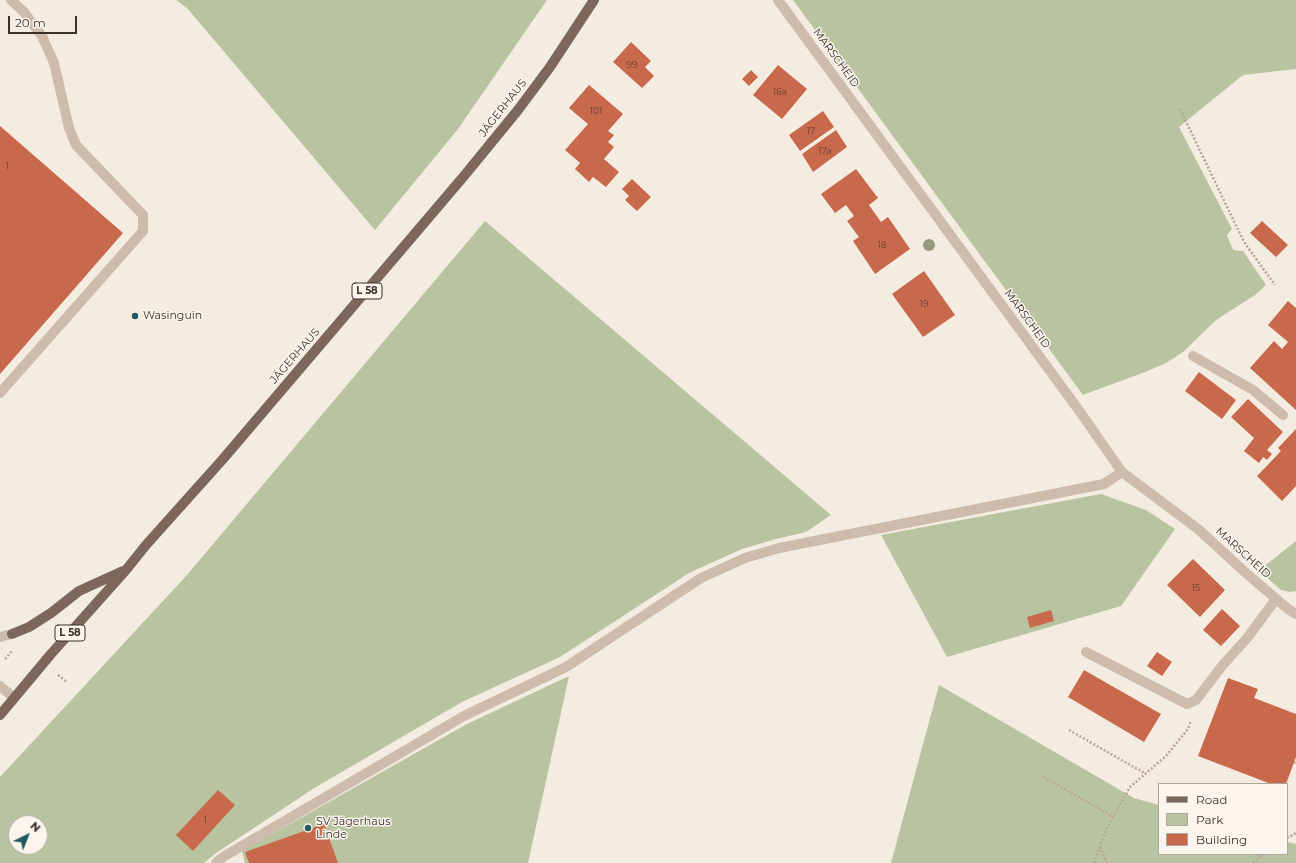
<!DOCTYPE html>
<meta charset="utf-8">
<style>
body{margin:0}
#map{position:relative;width:1296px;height:863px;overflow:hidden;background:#f4ebe1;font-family:Montserrat,sans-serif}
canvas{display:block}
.legend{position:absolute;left:1158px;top:783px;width:130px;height:72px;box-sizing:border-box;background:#fbf5ee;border:1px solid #aea6a0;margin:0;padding:5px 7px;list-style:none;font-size:12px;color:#3b302b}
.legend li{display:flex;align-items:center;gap:8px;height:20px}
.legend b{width:20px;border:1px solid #aea6a0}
.north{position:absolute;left:8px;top:815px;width:40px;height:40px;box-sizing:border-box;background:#fbf5ee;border:1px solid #aea6a0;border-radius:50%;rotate:43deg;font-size:11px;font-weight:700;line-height:16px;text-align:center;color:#3b302b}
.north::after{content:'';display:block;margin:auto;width:14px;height:18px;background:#1f5a5e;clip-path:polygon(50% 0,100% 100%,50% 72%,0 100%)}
.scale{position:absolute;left:8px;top:16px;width:69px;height:18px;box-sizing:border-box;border:2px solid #3b302b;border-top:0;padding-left:5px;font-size:12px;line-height:14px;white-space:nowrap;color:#3b302b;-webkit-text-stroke:3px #fbf5ee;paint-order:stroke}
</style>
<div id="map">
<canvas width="1296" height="863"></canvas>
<ul class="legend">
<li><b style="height:5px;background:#7d675c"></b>Road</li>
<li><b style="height:11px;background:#b8c4a0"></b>Park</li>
<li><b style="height:11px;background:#c8694b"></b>Building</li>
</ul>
<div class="north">N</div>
<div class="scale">20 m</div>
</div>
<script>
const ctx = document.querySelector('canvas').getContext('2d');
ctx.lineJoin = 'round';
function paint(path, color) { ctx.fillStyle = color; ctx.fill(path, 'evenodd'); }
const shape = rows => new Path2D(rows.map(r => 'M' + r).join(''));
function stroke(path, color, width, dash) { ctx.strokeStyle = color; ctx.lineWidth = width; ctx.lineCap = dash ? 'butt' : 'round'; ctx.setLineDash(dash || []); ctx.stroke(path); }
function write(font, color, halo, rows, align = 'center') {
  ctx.font = font + ' Montserrat,sans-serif'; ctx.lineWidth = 3; ctx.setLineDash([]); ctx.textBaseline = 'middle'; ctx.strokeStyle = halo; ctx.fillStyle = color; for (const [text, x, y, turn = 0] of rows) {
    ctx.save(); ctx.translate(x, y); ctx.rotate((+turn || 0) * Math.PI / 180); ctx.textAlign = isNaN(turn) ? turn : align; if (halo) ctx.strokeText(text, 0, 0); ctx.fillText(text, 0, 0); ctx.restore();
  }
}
paint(shape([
 [176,0,547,0,458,129,375,230,187,8],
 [793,0,1296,0,1296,69,1243,75,1179,127,1232,229,1227,235,1233,250,1243,251,1266,285,1255,295,1216,320,1183,352,1166,363,1145,372,1083,395],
 [485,221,831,515,806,532,776,539,742,549,689,573,560,657,462,702,316,787,216,853,204,863,0,863,0,777,187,575],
 [16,823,40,823,40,847,16,847],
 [1101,494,1146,510,1175,529,1121,606,947,657,881,535],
 [1296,541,1296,591,1290,592,1281,590,1265,576,1262,572,1262,568],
 [569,676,528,863,245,863,242,851,467,724],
 [939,685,1134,798,1159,805,1159,854,1287,854,1287,842,1296,844,1296,863,891,863]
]), '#b8c4a0');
paint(shape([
 [631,42,651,61,645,67,654,76,642,88,613,62],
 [778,65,807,89,782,119,753,95],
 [751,70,758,77,749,86,742,79],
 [589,85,623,114,608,131,614,135,608,142,614,147,604,159,619,172,606,187,593,177,589,182,575,169,580,163,565,150,588,124,569,108],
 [823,111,834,127,800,151,789,135],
 [0,126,123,233,0,374],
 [836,130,847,147,813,172,802,154],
 [856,169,878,198,869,205,881,222,888,217,910,249,875,274,853,241,859,237,847,221,854,216,846,205,835,213,821,194],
 [632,179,651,197,637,211,625,200,629,196,622,189],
 [1262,221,1288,245,1276,257,1250,233],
 [924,271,955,315,923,337,892,294],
 [1288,301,1296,308,1296,410,1250,368,1274,341,1282,349,1288,342,1268,325],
 [1199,372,1236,400,1222,419,1185,391],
 [1248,399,1283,432,1267,450,1272,454,1267,460,1263,457,1259,463,1244,451,1254,438,1231,417],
 [1296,429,1296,486,1282,501,1257,476,1281,451,1278,448],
 [1193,559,1225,590,1200,617,1167,585],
 [1222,609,1240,626,1221,646,1203,630],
 [1051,610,1054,621,1030,628,1027,617],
 [1157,652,1172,662,1162,676,1147,666],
 [1084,670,1161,714,1144,742,1068,697],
 [1228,678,1258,689,1254,698,1296,714,1296,757,1286,784,1271,784,1198,756],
 [218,790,235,805,193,851,176,835],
 [324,824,338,863,249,863,245,852]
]), '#c8694b');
stroke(shape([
 [1180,109,1244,242,1275,285],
 [5,659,12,651],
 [58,675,67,682],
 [1069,730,1146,774],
 [1294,762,1296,764],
 [1043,777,1114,817],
 [1287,838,1296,833],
 [1100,847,1107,863],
 [1094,863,1107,828,1130,787,1166,756,1188,729,1191,720],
 [1253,863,1265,854]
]), '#b9a596', 2.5, [2, 2]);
stroke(shape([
 [1193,356,1253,390,1283,415],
 [0,393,143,231,143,215,76,145,69,128,54,63,42,36,24,12,11,0],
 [1086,652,1187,704,1196,700,1222,666,1248,637,1276,599]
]), '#cdbbac', 10);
stroke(shape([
 [778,0,1078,409,1122,472,1198,529,1246,573,1288,609,1296,614],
 [0,637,12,634],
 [0,686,14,698],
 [216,863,223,857,464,716,566,667,701,578,745,558,779,548,1104,484,1122,472]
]), '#cdbbac', 10);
stroke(shape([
 [12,634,29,627,51,613,79,591,123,571],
 [0,715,51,654,126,570,146,545,223,459,464,176,518,110,550,67,594,0]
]), '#7d675c', 10);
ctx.fillStyle = '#969b7f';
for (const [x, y] of [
 [929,245]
]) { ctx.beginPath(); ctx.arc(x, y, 6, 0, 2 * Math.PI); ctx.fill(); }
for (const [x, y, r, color] of [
 [135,316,4,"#1f5a5e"],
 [308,828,4,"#1f5a5e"]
]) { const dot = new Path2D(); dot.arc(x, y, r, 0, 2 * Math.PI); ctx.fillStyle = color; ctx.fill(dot); stroke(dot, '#fbf5ee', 1.5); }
write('9px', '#5e3e33', null, [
 ["99",632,65],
 ["16a",780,92],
 ["101",596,111],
 ["17",811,131],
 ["17a",825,151],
 ["1",7,166],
 ["18",882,245],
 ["19",924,304],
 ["15",1196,588],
 ["1",205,820]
]);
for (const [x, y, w] of [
 [367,291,30],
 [70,633,30]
]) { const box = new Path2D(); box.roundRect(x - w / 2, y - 8, w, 16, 3); ctx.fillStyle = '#fbf5ee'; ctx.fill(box); stroke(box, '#3b302b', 1); }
write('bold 10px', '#3b302b', null, [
 ["L 58",367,291],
 ["L 58",70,633]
]);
write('11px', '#3b302b', '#fbf5ee', [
 ["MARSCHEID",836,58,54],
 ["JÄGERHAUS",503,108,-52],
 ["MARSCHEID",1027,319,54],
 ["JÄGERHAUS",295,356,-49],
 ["MARSCHEID",1243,553,42]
]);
write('11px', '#3b302b', '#fbf5ee', [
 ["Wasinguin",143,316],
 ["SV Jägerhaus",316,822],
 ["Linde",316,835]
], 'left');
</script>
